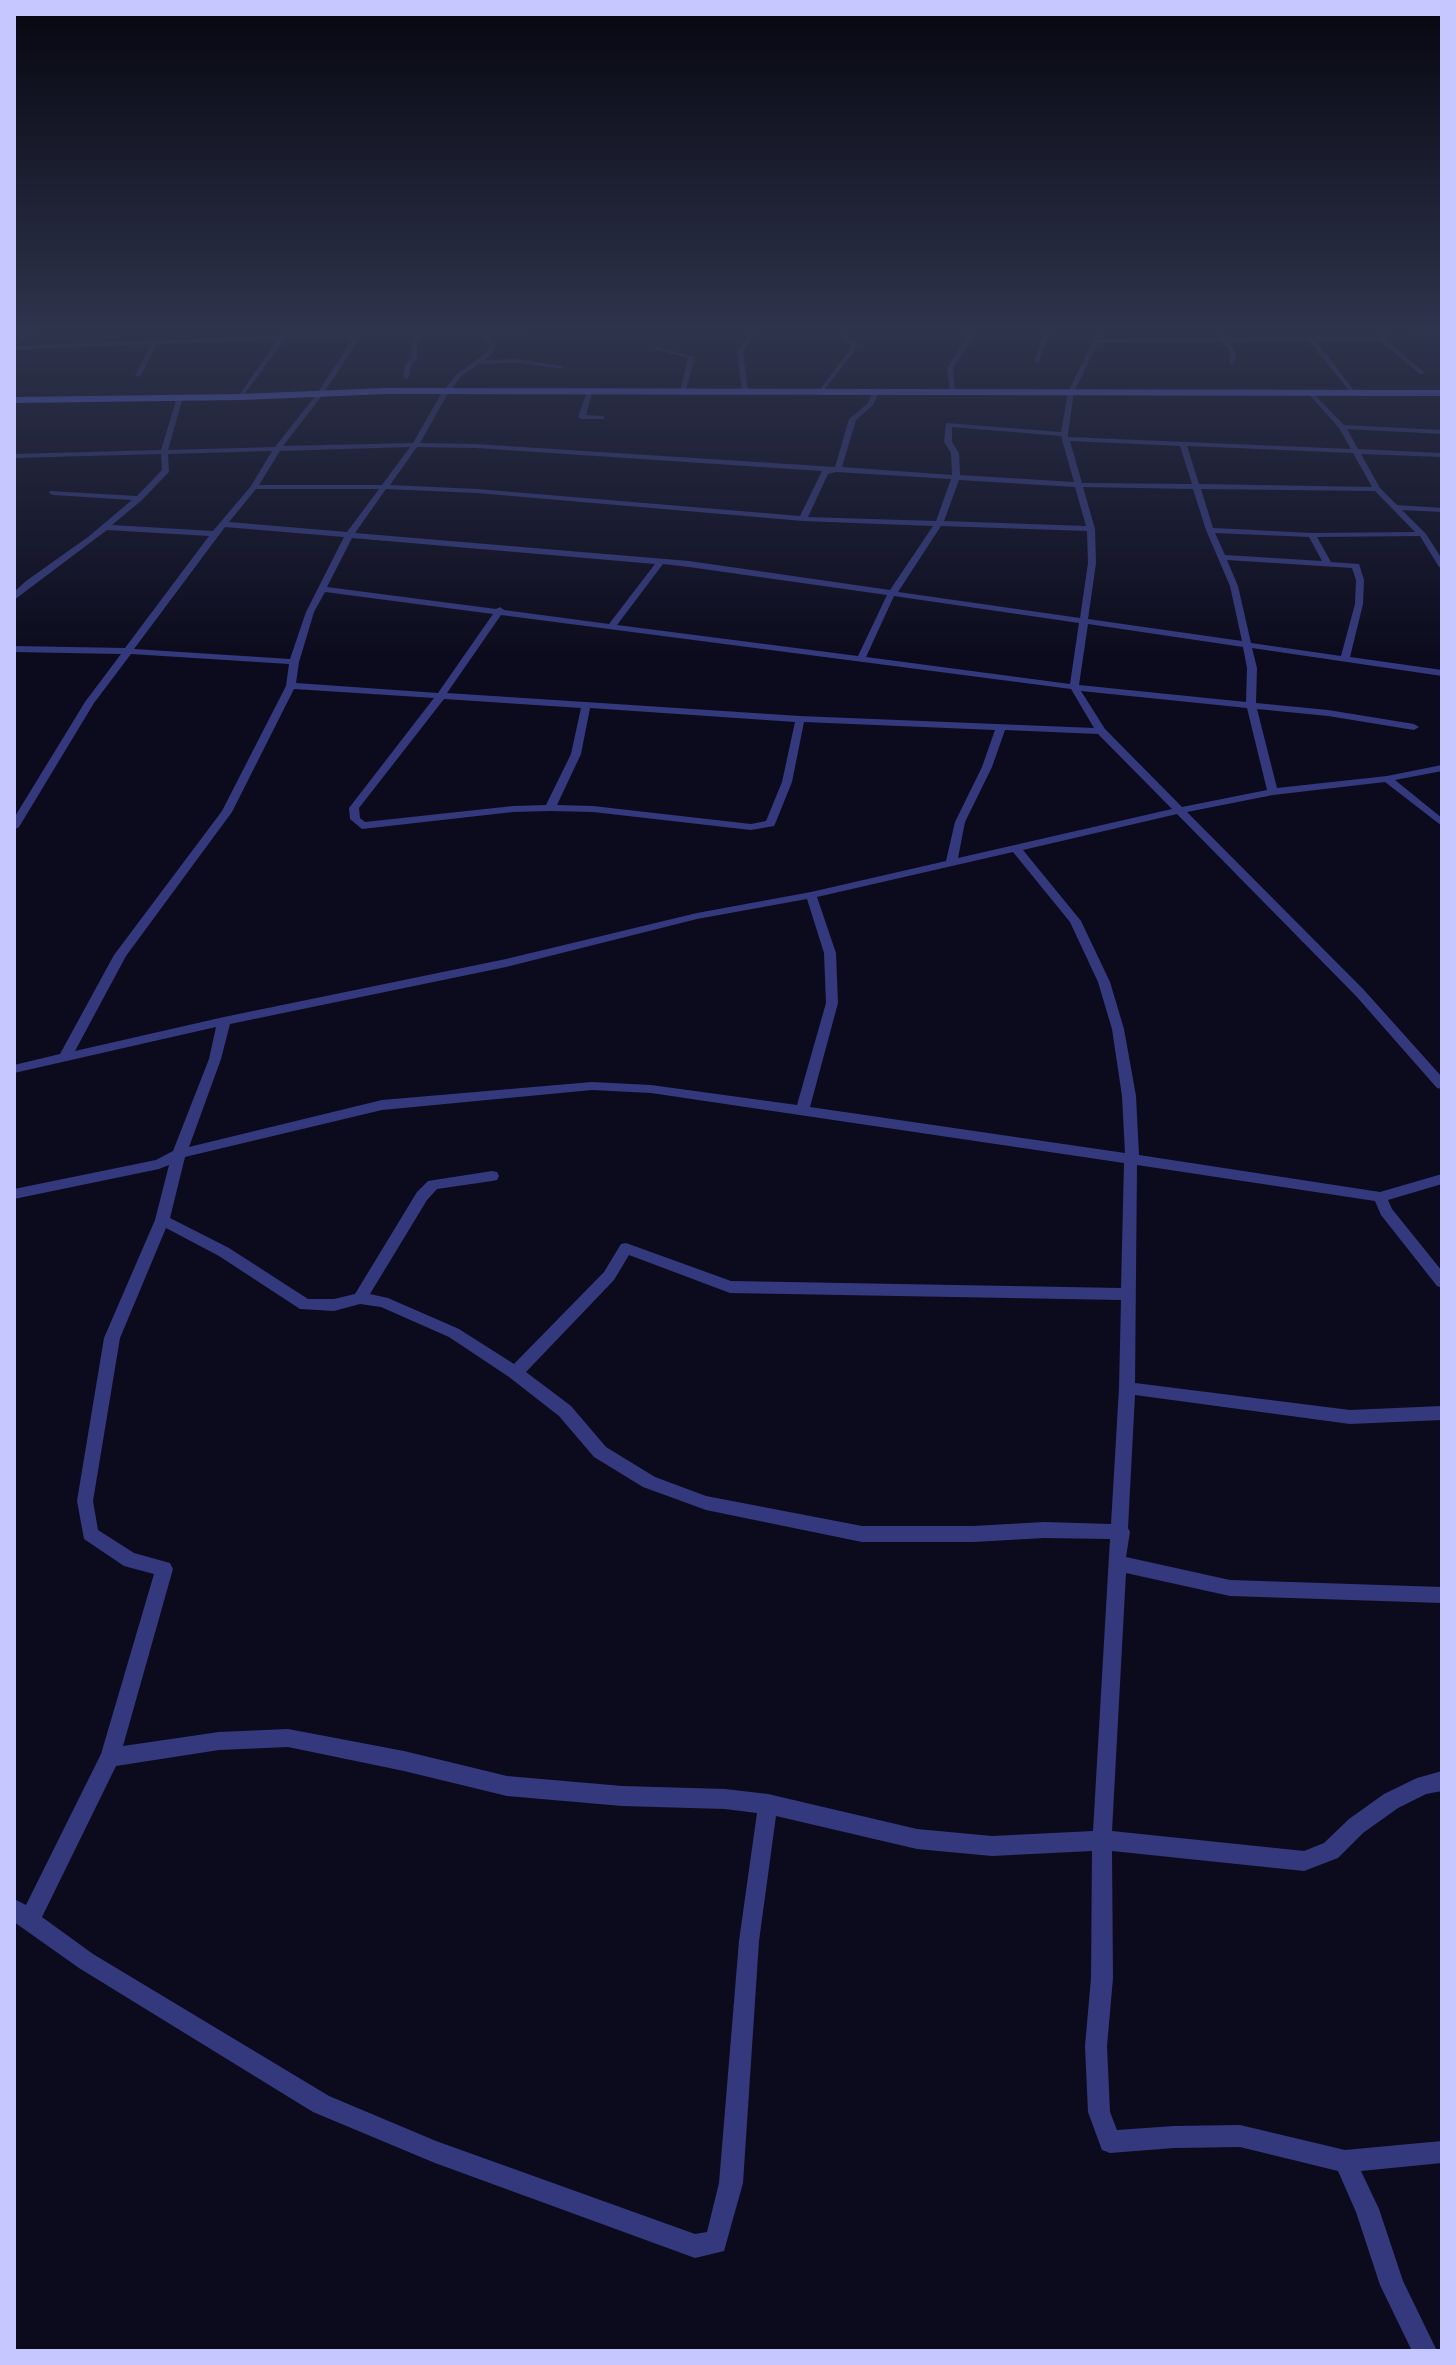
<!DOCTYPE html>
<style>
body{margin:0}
#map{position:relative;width:1456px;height:2365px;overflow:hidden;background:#0c0b1d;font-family:Manrope,sans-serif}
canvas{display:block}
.frame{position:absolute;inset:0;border:16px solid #c7c7ff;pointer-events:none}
</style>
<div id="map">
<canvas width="1456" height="2365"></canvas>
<div class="frame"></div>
</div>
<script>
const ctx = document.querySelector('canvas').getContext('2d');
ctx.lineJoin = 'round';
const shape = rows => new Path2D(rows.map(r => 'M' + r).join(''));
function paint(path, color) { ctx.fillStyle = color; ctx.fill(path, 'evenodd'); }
paint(shape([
 [29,331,36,331,14,346,14,341,29,331],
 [358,331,364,331,362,334,550,331,488,334,496,346,491,355,485,360,516,359,562,366,564,369,516,363,479,364,461,376,447,395,420,443,475,444,835,467,849,419,867,404,874,390,877,388,880,390,873,405,856,420,842,467,952,475,951,453,944,442,946,423,1061,432,1068,392,1098,331,1104,331,1100,339,1220,338,1217,334,1220,332,1226,338,1379,337,1381,331,1387,331,1385,339,1425,373,1420,374,1380,341,1316,341,1355,392,1352,394,1309,341,1229,342,1236,352,1235,362,1232,364,1229,362,1230,352,1222,342,1098,343,1074,392,1068,434,1068,437,1351,449,1339,428,1307,392,1310,390,1344,425,1442,430,1442,434,1347,429,1358,449,1442,453,1442,457,1361,454,1380,488,1397,505,1442,508,1442,512,1402,510,1426,534,1442,559,1442,568,1439,567,1420,536,1317,537,1331,562,1359,564,1364,580,1363,604,1350,657,1442,670,1442,676,1252,648,1257,668,1256,703,1328,710,1414,724,1419,727,1414,730,1328,716,1257,709,1277,788,1387,776,1442,765,1442,771,1395,780,1442,818,1442,826,1385,782,1273,795,1187,812,1364,990,1442,1077,1442,1089,1437,1088,1356,996,1177,814,1023,850,1081,921,1110,982,1124,1029,1136,1096,1139,1155,1380,1192,1442,1174,1442,1184,1388,1200,1392,1209,1442,1271,1442,1288,1437,1286,1381,1215,1375,1201,1137,1165,1135,1383,1350,1410,1442,1406,1442,1420,1350,1424,1135,1395,1128,1528,1130,1532,1126,1557,1230,1580,1442,1587,1442,1603,1230,1596,1126,1573,1112,1831,1304,1851,1324,1843,1349,1819,1384,1794,1417,1778,1442,1771,1442,1791,1426,1794,1398,1808,1363,1833,1338,1858,1304,1871,1112,1851,1113,1978,1107,2046,1110,2112,1117,2130,1174,2126,1240,2125,1345,2150,1442,2141,1442,2163,1361,2171,1379,2209,1403,2281,1437,2351,1412,2351,1380,2285,1356,2212,1338,2171,1240,2147,1174,2148,1110,2153,1102,2150,1088,2112,1085,2046,1091,1978,1092,1851,992,1856,917,1849,776,1816,759,1941,743,2183,724,2251,695,2258,435,2163,313,2112,79,1968,14,1922,14,1899,26,1905,101,1754,154,1574,124,1566,84,1539,77,1501,104,1338,155,1220,169,1165,159,1169,14,1199,14,1189,156,1160,173,1151,209,1059,216,1027,14,1073,14,1065,60,1054,114,955,222,811,286,686,289,664,131,654,94,703,19,827,14,830,14,818,85,702,121,654,14,652,14,646,125,648,209,536,107,530,14,600,14,592,26,581,88,537,132,500,53,495,49,493,50,491,137,496,162,470,161,454,14,458,14,454,161,450,177,397,180,395,183,397,168,450,275,447,316,395,353,338,284,340,241,399,238,397,277,340,157,344,141,375,138,377,135,375,151,344,14,350,14,346,280,336,284,333,286,336,356,334,358,331],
 [482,335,490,346,486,353,457,374,441,394,413,443,283,446,321,397,360,338,415,336,411,345,411,358,405,366,403,377,406,379,409,377,411,366,417,358,417,345,422,336,482,335],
 [952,427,1061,436,1074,482,960,475,959,453,952,442,952,427],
 [1070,441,1180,446,1192,484,1082,483,1070,441],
 [1187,446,1353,453,1372,487,1199,484,1187,446],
 [410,447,382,485,259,485,280,451,410,447],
 [417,447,475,448,822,471,800,516,477,489,390,485,417,447],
 [272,451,251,486,213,531,112,525,142,500,169,472,168,454,272,451],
 [836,472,951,479,936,521,808,517,828,474,836,472],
 [959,480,1075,487,1086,526,944,521,959,480],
 [1083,487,1193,489,1206,530,1230,586,1242,641,1088,619,1096,563,1095,529,1083,487],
 [256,489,379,489,347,532,229,522,256,489],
 [386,489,477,493,803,521,933,526,890,590,689,561,355,533,386,489],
 [1201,489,1375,491,1415,532,1312,533,1213,528,1201,489],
 [941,526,1087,531,1088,563,1080,618,898,592,941,526],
 [225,527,344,537,306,612,290,659,134,649,225,527],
 [1215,533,1309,537,1322,561,1225,555,1215,533],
 [352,538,655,564,609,624,504,610,500,607,496,609,327,587,352,538],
 [1227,560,1352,568,1356,580,1355,604,1341,656,1251,643,1238,586,1227,560],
 [663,564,689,567,887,595,858,656,617,625,663,564],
 [325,592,493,614,438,693,296,683,299,662,314,612,325,592],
 [894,596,1079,623,1070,684,866,657,894,596],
 [501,615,1071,689,1094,728,800,716,447,693,501,615],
 [1088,624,1243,647,1247,668,1246,702,1079,685,1088,624],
 [294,689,434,698,349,808,350,819,362,829,513,812,550,811,593,812,751,830,774,826,775,824,792,782,804,722,995,730,982,767,955,822,946,861,811,892,697,913,506,959,224,1017,75,1051,126,956,232,812,294,689],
 [1081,691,1247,708,1267,790,1182,807,1105,729,1081,691],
 [444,699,581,708,571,754,546,805,513,806,365,822,360,818,359,808,444,699],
 [590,708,795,722,782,782,766,821,751,824,593,806,557,805,581,754,590,708],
 [1005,730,1098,734,1172,809,958,858,965,822,992,767,1005,730],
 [1013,852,1070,922,1098,982,1112,1029,1122,1096,1125,1153,810,1107,838,1003,836,953,817,897,1013,852],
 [807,899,824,953,826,1003,797,1105,651,1085,592,1082,382,1100,189,1147,221,1059,230,1024,506,967,697,919,807,899],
 [592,1090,651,1093,1124,1163,1121,1288,731,1281,626,1243,621,1244,604,1272,514,1364,459,1329,388,1298,370,1294,427,1200,437,1189,492,1181,497,1180,499,1176,497,1172,492,1171,428,1181,417,1192,355,1294,334,1299,308,1299,229,1248,170,1218,185,1157,382,1110,592,1090],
 [166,1228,219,1256,300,1309,334,1311,360,1304,381,1307,449,1337,509,1377,559,1416,594,1457,643,1487,706,1510,862,1542,973,1542,1044,1538,1110,1539,1093,1831,992,1836,917,1829,768,1794,725,1789,622,1786,507,1776,404,1751,288,1729,219,1732,123,1746,173,1569,170,1563,134,1553,98,1530,93,1501,120,1338,166,1228],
 [629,1255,730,1293,1121,1300,1119,1388,1111,1524,1044,1522,973,1526,862,1526,706,1496,655,1477,606,1447,571,1406,526,1372,614,1280,629,1255],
 [288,1747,404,1771,507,1796,622,1806,725,1809,757,1813,739,1941,719,2183,707,2232,695,2234,436,2141,329,2096,93,1954,42,1917,116,1766,219,1750,288,1747],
 [751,331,757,331,743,352,748,391,745,393,742,391,737,352,751,331],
 [842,331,848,331,848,339,857,344,854,352,823,391,819,391,848,352,851,345,842,340,842,331],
 [967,331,973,331,973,337,953,368,955,391,950,392,947,368,967,337,967,331],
 [1044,331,1050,331,1039,362,1034,363,1044,331],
 [1406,331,1442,335,1442,339,1409,333,1406,331],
 [655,347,695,357,685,393,680,392,688,358,655,349,655,347],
 [587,392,592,393,586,415,603,416,605,419,582,419,578,417,587,392]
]), '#34397e');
paint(shape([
 [385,388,1442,390,1442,396,385,394,241,400,14,403,14,397,241,394,385,388]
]), '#5e6bff');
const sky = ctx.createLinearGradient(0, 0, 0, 662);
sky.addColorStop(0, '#070610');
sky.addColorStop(0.5, '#2e344c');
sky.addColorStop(1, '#2e344c00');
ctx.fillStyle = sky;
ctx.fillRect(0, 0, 1456, 662);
</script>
